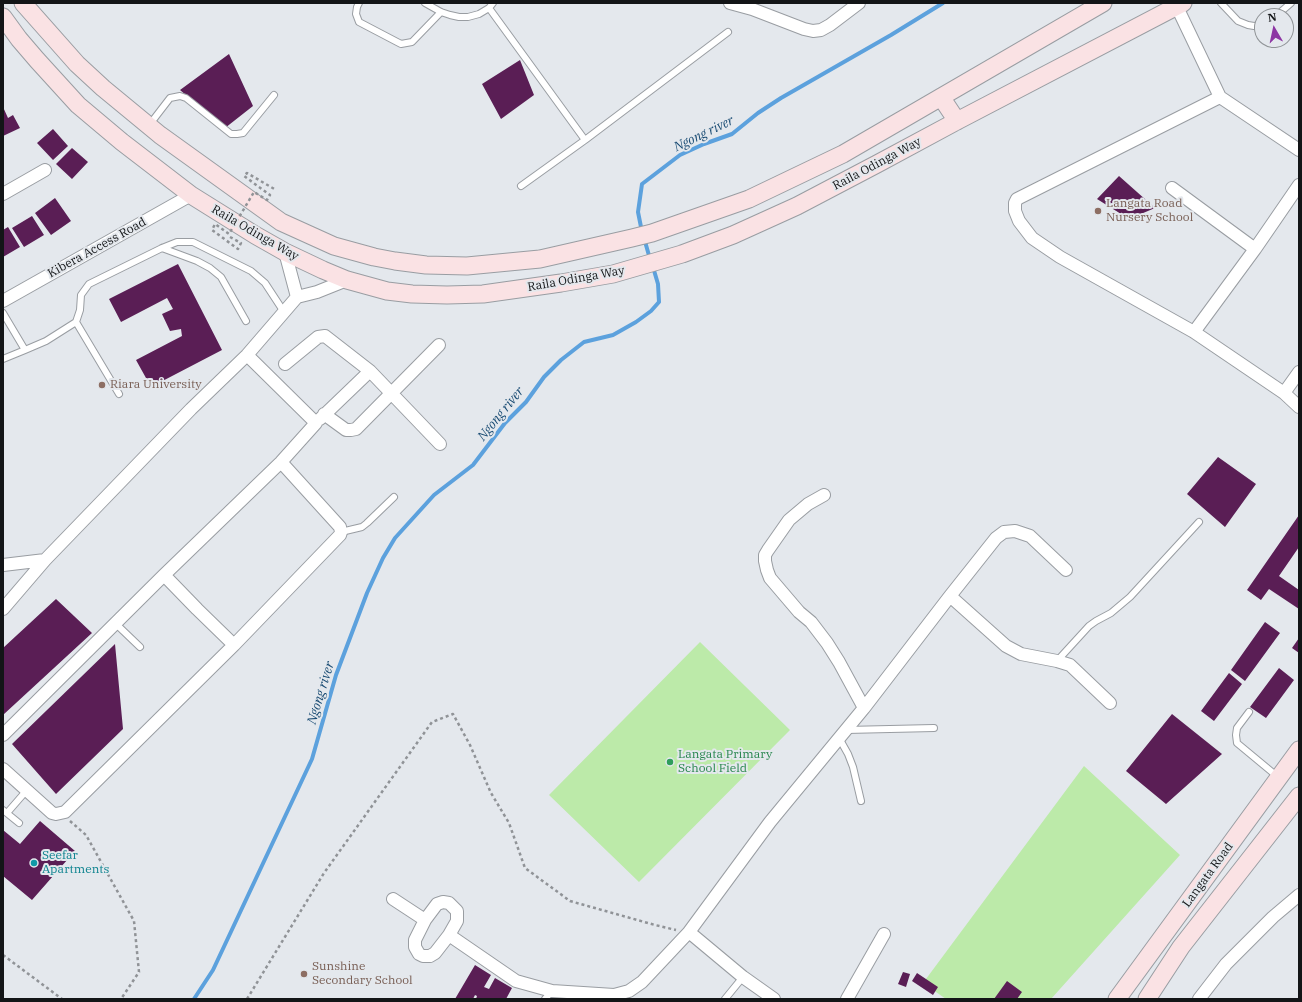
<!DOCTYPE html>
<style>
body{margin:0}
#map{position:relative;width:1302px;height:1002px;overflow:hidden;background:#e4e8ed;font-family:"IBM Plex Serif",serif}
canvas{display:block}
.frame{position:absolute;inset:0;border:4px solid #131517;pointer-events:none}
.north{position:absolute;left:1254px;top:8px;width:40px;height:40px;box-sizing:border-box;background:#e4e8ed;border:1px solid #909497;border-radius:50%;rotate:351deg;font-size:11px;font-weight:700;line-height:16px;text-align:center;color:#131517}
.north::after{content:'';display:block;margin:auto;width:14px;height:18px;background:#8d36a3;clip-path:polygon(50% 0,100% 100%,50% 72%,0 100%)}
</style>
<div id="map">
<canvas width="1302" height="1002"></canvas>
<div class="frame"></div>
<div class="north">N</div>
</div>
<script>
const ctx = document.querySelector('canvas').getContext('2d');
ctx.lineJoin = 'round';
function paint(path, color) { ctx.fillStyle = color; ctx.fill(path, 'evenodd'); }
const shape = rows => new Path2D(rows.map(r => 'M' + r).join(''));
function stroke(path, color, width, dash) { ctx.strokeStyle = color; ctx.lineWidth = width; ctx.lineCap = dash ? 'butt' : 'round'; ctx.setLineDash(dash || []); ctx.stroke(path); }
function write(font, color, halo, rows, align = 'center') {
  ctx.font = font + ' "IBM Plex Serif",serif'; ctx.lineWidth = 4; ctx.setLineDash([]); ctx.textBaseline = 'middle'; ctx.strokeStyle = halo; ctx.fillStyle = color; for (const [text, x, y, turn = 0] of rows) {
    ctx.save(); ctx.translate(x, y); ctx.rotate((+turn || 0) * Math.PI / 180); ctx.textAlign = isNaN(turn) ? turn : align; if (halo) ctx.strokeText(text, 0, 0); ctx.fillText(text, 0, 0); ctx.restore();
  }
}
paint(shape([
 [700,642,790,730,639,882,549,795],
 [1084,766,1180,855,1051,999,946,999,923,983]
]), '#bceaa9');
stroke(shape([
 [642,232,638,212,642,184,680,155,704,144,732,134,758,113,781,98,891,35,943,3],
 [644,238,650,259],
 [194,999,213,970,312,759,336,675,367,593,383,558,395,538,434,495,473,465,505,423,526,402,544,377,561,360,584,342,613,335,636,322,651,311,659,302,658,284,653,267]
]), '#5ca1dd', 4);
paint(shape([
 [229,54,253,106,225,128,180,90],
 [520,60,534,95,501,119,482,84],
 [3,107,8,118,13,115,20,128,3,136],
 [53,129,68,146,53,160,37,143],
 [72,148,88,162,72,179,56,164],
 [1119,176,1155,208,1129,219,1097,199],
 [55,198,71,221,51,235,35,213],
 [32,216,44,235,24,247,12,228],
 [8,227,20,247,3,257,3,230],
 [178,264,222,350,151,387,136,360,182,336,181,329,170,331,162,314,173,309,167,298,121,322,109,299],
 [1218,457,1256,484,1225,527,1187,494],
 [1299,515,1299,547,1279,576,1299,590,1299,609,1269,589,1261,600,1247,590],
 [56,599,92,633,3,715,3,648],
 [1265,622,1280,633,1245,681,1231,670],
 [1299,638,1299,653,1292,648],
 [115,644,123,729,56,794,12,744],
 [1279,668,1294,680,1266,718,1250,707],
 [1229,673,1242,684,1214,721,1201,711],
 [1172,714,1222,754,1166,804,1126,771],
 [40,821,75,851,32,900,3,876,3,830,20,844],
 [475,965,491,975,484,987,489,989,495,978,512,988,506,999,476,999,477,996,475,995,473,999,455,999],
 [903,972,910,974,906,987,898,984],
 [917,973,938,987,933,995,912,981],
 [1007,981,1022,992,1017,999,994,999]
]), '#5a1e55');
const service = shape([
 [359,3,357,7,356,14,359,22,401,44,412,42,441,12],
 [425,3,441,12,450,15,459,17,468,17,479,14,489,8,493,3],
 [1221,3,1238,21,1248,25,1254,26,1262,25],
 [489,8,585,140],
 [1276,16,1291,3],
 [150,124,170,98,180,96,186,98,231,134,237,134,243,133,274,95],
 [521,186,585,140,728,32],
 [162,248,197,261,210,268,221,277,246,321],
 [3,313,25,350],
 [76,322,119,394],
 [3,359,25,350,46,341,76,322,80,310,81,295,89,284,162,248,177,242,193,242,251,271,265,283,284,312],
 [341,532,362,527,367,523,394,497],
 [115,623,140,647],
 [1057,661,1089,626,1096,621,1111,613,1130,597,1199,522],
 [1249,712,1237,728,1236,735,1237,743,1278,777],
 [846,730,934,728],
 [839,738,848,754,853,767,861,801],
 [3,810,19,823],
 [7,813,27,790],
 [545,999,552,991],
 [725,999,743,977]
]);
const minor = shape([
 [730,3,752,9,804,29,813,31,821,30,830,25,859,3],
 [1177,7,1220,97,1299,150],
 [1220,97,1017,199,1015,203,1015,211,1019,221,1032,238,1060,257,1194,332,1284,393,1299,407],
 [1172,188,1255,249],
 [3,194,45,170],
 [285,252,297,297],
 [3,301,191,195],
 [1194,332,1255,249,1299,185],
 [285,364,318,337,325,336,370,371,440,444],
 [1284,393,1299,372],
 [324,414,346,430,351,430,356,429,439,345],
 [320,419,370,371],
 [824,495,808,504,789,520,768,550,765,555,765,561,767,570,770,578,799,612,811,622,827,643,839,662,864,708],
 [3,565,45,560],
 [950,596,1006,646,1021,654,1057,661,1070,665,1110,703],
 [3,609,45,560,191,409,247,355,297,297,317,292,347,280],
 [234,645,340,535,341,532,340,527,281,462],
 [3,735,164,575,281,462,316,423,247,355],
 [3,769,52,813,56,814,65,812,234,645,197,609,164,575],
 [393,899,425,920,415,940,415,947,419,954,423,956,430,956,435,953,449,935,516,981,552,991,614,995,629,991,642,982,689,932],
 [425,920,437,904,443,902,449,903,457,911,457,921,449,935],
 [774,999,743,977,689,932,770,822,864,708,950,596,996,538,1004,532,1015,531,1030,536,1066,570],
 [847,999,884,934],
 [1199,999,1226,964,1273,917,1299,895]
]);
const secondary = shape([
 [23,3,77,64,103,88,160,135,281,222,334,246,374,257,395,261,426,265,467,266,540,259,632,238,652,233,749,199,843,154,1103,3],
 [3,17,19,39,37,60,78,105,122,142,191,195,255,235,285,252,323,270,347,280,387,291,412,294,447,295,483,294,561,283,613,274,682,254,733,235,797,206,877,164,957,121,1183,3],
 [941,97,957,121],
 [1117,999,1299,750],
 [1147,999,1181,947,1299,796]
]);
stroke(service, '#999da2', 8);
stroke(minor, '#999da2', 14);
stroke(secondary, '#999da2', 19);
stroke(shape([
 [70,821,86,835,134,921,139,972,121,999],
 [3,955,62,999],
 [247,999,324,873,432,722,453,714,470,745,491,793,509,823,525,868,570,901,655,925,676,930]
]), '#909397', 2.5, [3, 3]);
stroke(service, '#fff', 6);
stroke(minor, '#fff', 12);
stroke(secondary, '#fae2e4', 17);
stroke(shape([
 [230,237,241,243,238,249,212,230,215,224,229,234,254,192,267,200,270,195,244,176,247,173,276,190]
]), '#909397', 2.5, [3, 3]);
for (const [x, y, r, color] of [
 [1098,211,4,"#8d6e63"],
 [102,385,4,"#8d6e63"],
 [670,762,4,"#2e9e5b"],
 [34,863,4,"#0f9aa8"],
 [304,974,4,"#8d6e63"]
]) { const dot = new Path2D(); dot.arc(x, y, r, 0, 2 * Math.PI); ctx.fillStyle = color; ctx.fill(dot); stroke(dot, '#e4e8ed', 1.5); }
write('12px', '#131517', '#e4e8ed', [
 ["Raila Odinga Way",877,164,-28],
 ["Raila Odinga Way",255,233,30],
 ["Kibera Access Road",97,248,-29],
 ["Raila Odinga Way",576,279,-10],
 ["Langata Road",1208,875,-54]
]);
write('12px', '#785e54', '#e4e8ed', [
 ["Langata Road",1106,204],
 ["Nursery School",1106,218],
 ["Riara University",110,385],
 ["Sunshine",312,967],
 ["Secondary School",312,981]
], 'left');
write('12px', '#27864d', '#e4e8ed', [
 ["Langata Primary",678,755],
 ["School Field",678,769]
], 'left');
write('12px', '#0d838f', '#e4e8ed', [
 ["Seefar",42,856],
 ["Apartments",42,870]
], 'left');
write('italic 13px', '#194b73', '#e4e8ed', [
 ["Ngong river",704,134,-26],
 ["Ngong river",501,414,-51],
 ["Ngong river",321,693,-73]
]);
</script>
